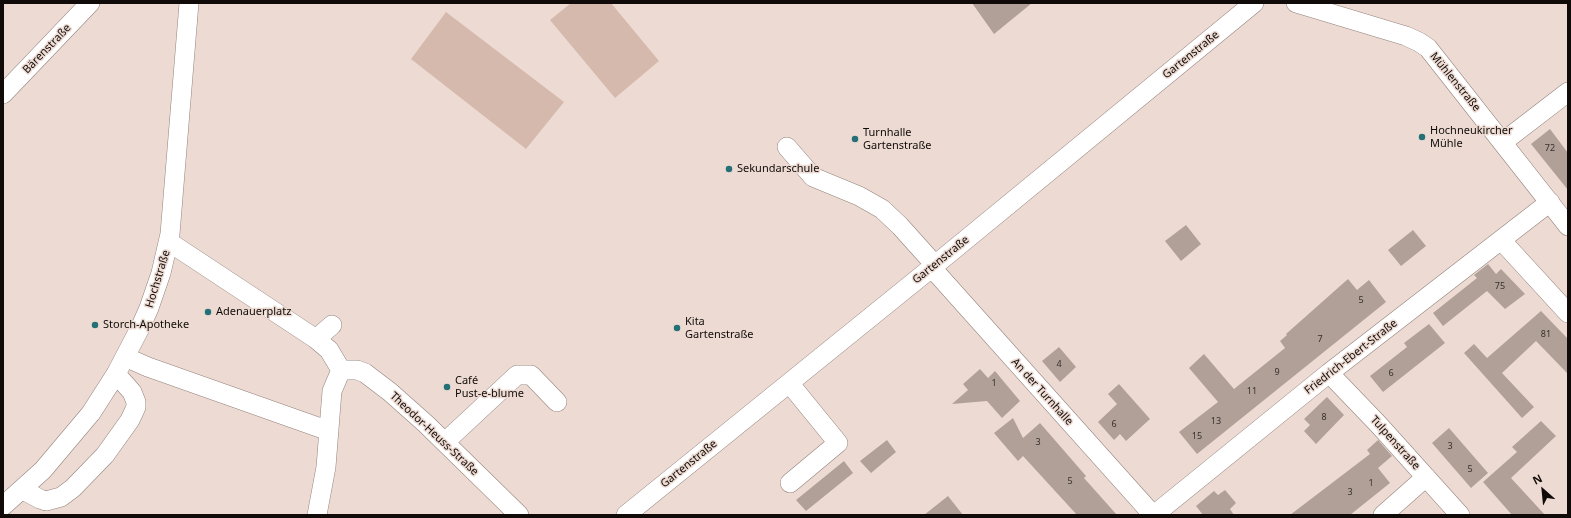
<!DOCTYPE html>
<meta charset="utf-8">
<style>
body{margin:0}
#map{position:relative;width:1571px;height:518px;overflow:hidden;background:#eddbd3;font-family:"Noto Sans",sans-serif}
canvas{display:block}
.frame{position:absolute;inset:0;border:4px solid #100b08;pointer-events:none}
.north{position:absolute;left:1523px;top:470px;width:40px;height:40px;-webkit-text-stroke:3px #eddbd3;paint-order:stroke;rotate:333deg;font-size:11px;font-weight:700;line-height:16px;text-align:center;color:#100b08}
.north::after{content:'';display:block;margin:auto;width:14px;height:18px;background:#100b08;clip-path:polygon(50% 0,100% 100%,50% 72%,0 100%)}
</style>
<div id="map">
<canvas width="1571" height="518"></canvas>
<div class="frame"></div>
<div class="north">N</div>
</div>
<script>
const ctx = document.querySelector('canvas').getContext('2d');
ctx.lineJoin = 'round';
function paint(path, color) { ctx.fillStyle = color; ctx.fill(path, 'evenodd'); }
const shape = rows => new Path2D(rows.map(r => 'M' + r).join(''));
function stroke(path, color, width, dash) { ctx.strokeStyle = color; ctx.lineWidth = width; ctx.lineCap = dash ? 'butt' : 'round'; ctx.setLineDash(dash || []); ctx.stroke(path); }
function write(font, color, halo, rows, align = 'center') {
  ctx.font = font + ' "Noto Sans",sans-serif'; ctx.lineWidth = 3; ctx.setLineDash([]); ctx.textBaseline = 'middle'; ctx.strokeStyle = halo; ctx.fillStyle = color; for (const [text, x, y, turn = 0] of rows) {
    ctx.save(); ctx.translate(x, y); ctx.rotate((+turn || 0) * Math.PI / 180); ctx.textAlign = isNaN(turn) ? turn : align; if (halo) ctx.strokeText(text, 0, 0); ctx.fillText(text, 0, 0); ctx.restore();
  }
}
paint(shape([
 [571,3,611,3,659,61,615,98,550,20],
 [446,12,564,102,526,149,411,59]
]), '#d5b9ac');
paint(shape([
 [972,3,1032,3,994,34],
 [1550,129,1568,153,1568,190,1531,144],
 [1186,225,1201,244,1181,261,1165,241],
 [1413,230,1426,246,1401,266,1388,250],
 [1488,264,1496,274,1501,269,1525,294,1505,309,1487,291,1443,326,1433,313,1477,278,1474,275],
 [1348,279,1357,290,1369,280,1386,302,1197,454,1179,432,1218,402,1189,368,1204,354,1234,389,1285,348,1280,341,1287,335,1286,334],
 [1541,311,1568,339,1568,374,1536,341,1502,373,1534,407,1522,418,1464,353,1474,344,1487,358],
 [1429,324,1445,343,1383,392,1370,376,1407,347,1404,343],
 [1059,347,1076,367,1060,382,1042,361],
 [980,369,988,378,995,371,1020,401,1002,418,987,401,952,404,968,390,963,384],
 [1119,384,1150,419,1126,441,1120,434,1114,440,1098,422,1117,404,1108,394],
 [1327,397,1344,415,1316,444,1304,431,1310,425,1304,419],
 [1013,418,1023,438,1040,423,1086,476,1084,478,1117,515,1077,515,1023,456,1018,461,994,433],
 [1541,421,1556,436,1511,478,1545,515,1512,515,1483,482,1517,452,1512,447],
 [1449,428,1488,473,1471,488,1432,443],
 [887,440,896,452,871,473,860,461],
 [1378,440,1392,456,1378,468,1390,483,1350,515,1290,515,1370,454,1367,450],
 [844,461,853,473,806,511,796,500],
 [1225,490,1236,503,1230,509,1234,515,1203,515,1196,506,1214,491,1218,495],
 [948,496,963,515,924,515]
]), '#b0a098');
const minor = shape([
 [1296,3,1406,36,1419,42,1428,48,1568,226],
 [3,94,90,3],
 [1503,142,1568,92],
 [787,147,813,177,859,196,882,209,900,226,935,265],
 [1501,240,1568,313],
 [169,242,316,339,329,350,341,370],
 [932,268,1153,515],
 [316,339,332,325],
 [125,357,148,367,329,431],
 [341,370,357,370,365,373,390,392,426,424,519,515],
 [1329,373,1378,424,1460,515],
 [790,384,838,443,790,483],
 [445,442,517,375,531,375,557,402],
 [23,490,40,499,46,501,61,497,73,488,105,455,130,420,136,407,136,402,132,392,116,374],
 [3,506,43,470,91,413,116,374,141,326,149,308,161,273,170,234,189,3],
 [317,515,326,467,332,391,341,370],
 [626,515,935,265,1254,3],
 [1154,515,1329,373,1550,202],
 [1383,515,1426,477]
]);
stroke(minor, '#92827b', 20);
stroke(minor, '#fff', 19);
for (const [x, y, r, color] of [
 [1422,137,4,"#257076"],
 [855,139,4,"#257076"],
 [729,169,4,"#257076"],
 [208,312,4,"#257076"],
 [95,325,4,"#257076"],
 [677,328,4,"#257076"],
 [447,387,4,"#257076"]
]) { const dot = new Path2D(); dot.arc(x, y, r, 0, 2 * Math.PI); ctx.fillStyle = color; ctx.fill(dot); stroke(dot, '#eddbd3', 1.5); }
write('9px', '#38302c', null, [
 ["72",1550,148],
 ["75",1500,286],
 ["5",1361,300],
 ["81",1546,334],
 ["7",1320,339],
 ["4",1059,364],
 ["9",1277,372],
 ["6",1391,373],
 ["1",994,383],
 ["11",1252,391],
 ["8",1324,417],
 ["13",1216,421],
 ["6",1114,424],
 ["15",1197,436],
 ["3",1038,442],
 ["3",1450,446],
 ["5",1470,469],
 ["5",1070,481],
 ["1",1371,483],
 ["3",1350,492]
]);
write('11px', '#100b08', '#eddbd3', [
 ["Bärenstraße",47,49,-46],
 ["Gartenstraße",1191,55,-39],
 ["Mühlenstraße",1455,82,51],
 ["Gartenstraße",941,260,-39],
 ["Hochstraße",158,279,-73],
 ["Friedrich-Ebert-Straße",1351,357,-38],
 ["An der Turnhalle",1042,392,48],
 ["Theodor-Heuss-Straße",434,434,43],
 ["Tulpenstraße",1395,443,48],
 ["Gartenstraße",689,464,-39]
]);
write('11px', '#100b08', '#eddbd3', [
 ["Hochneukircher",1430,131],
 ["Mühle",1430,144],
 ["Turnhalle",863,133],
 ["Gartenstraße",863,146],
 ["Sekundarschule",737,169],
 ["Adenauerplatz",216,312],
 ["Kita",685,322],
 ["Gartenstraße",685,335],
 ["Storch-Apotheke",103,325],
 ["Café",455,381],
 ["Pust-e-blume",455,394]
], 'left');
</script>
